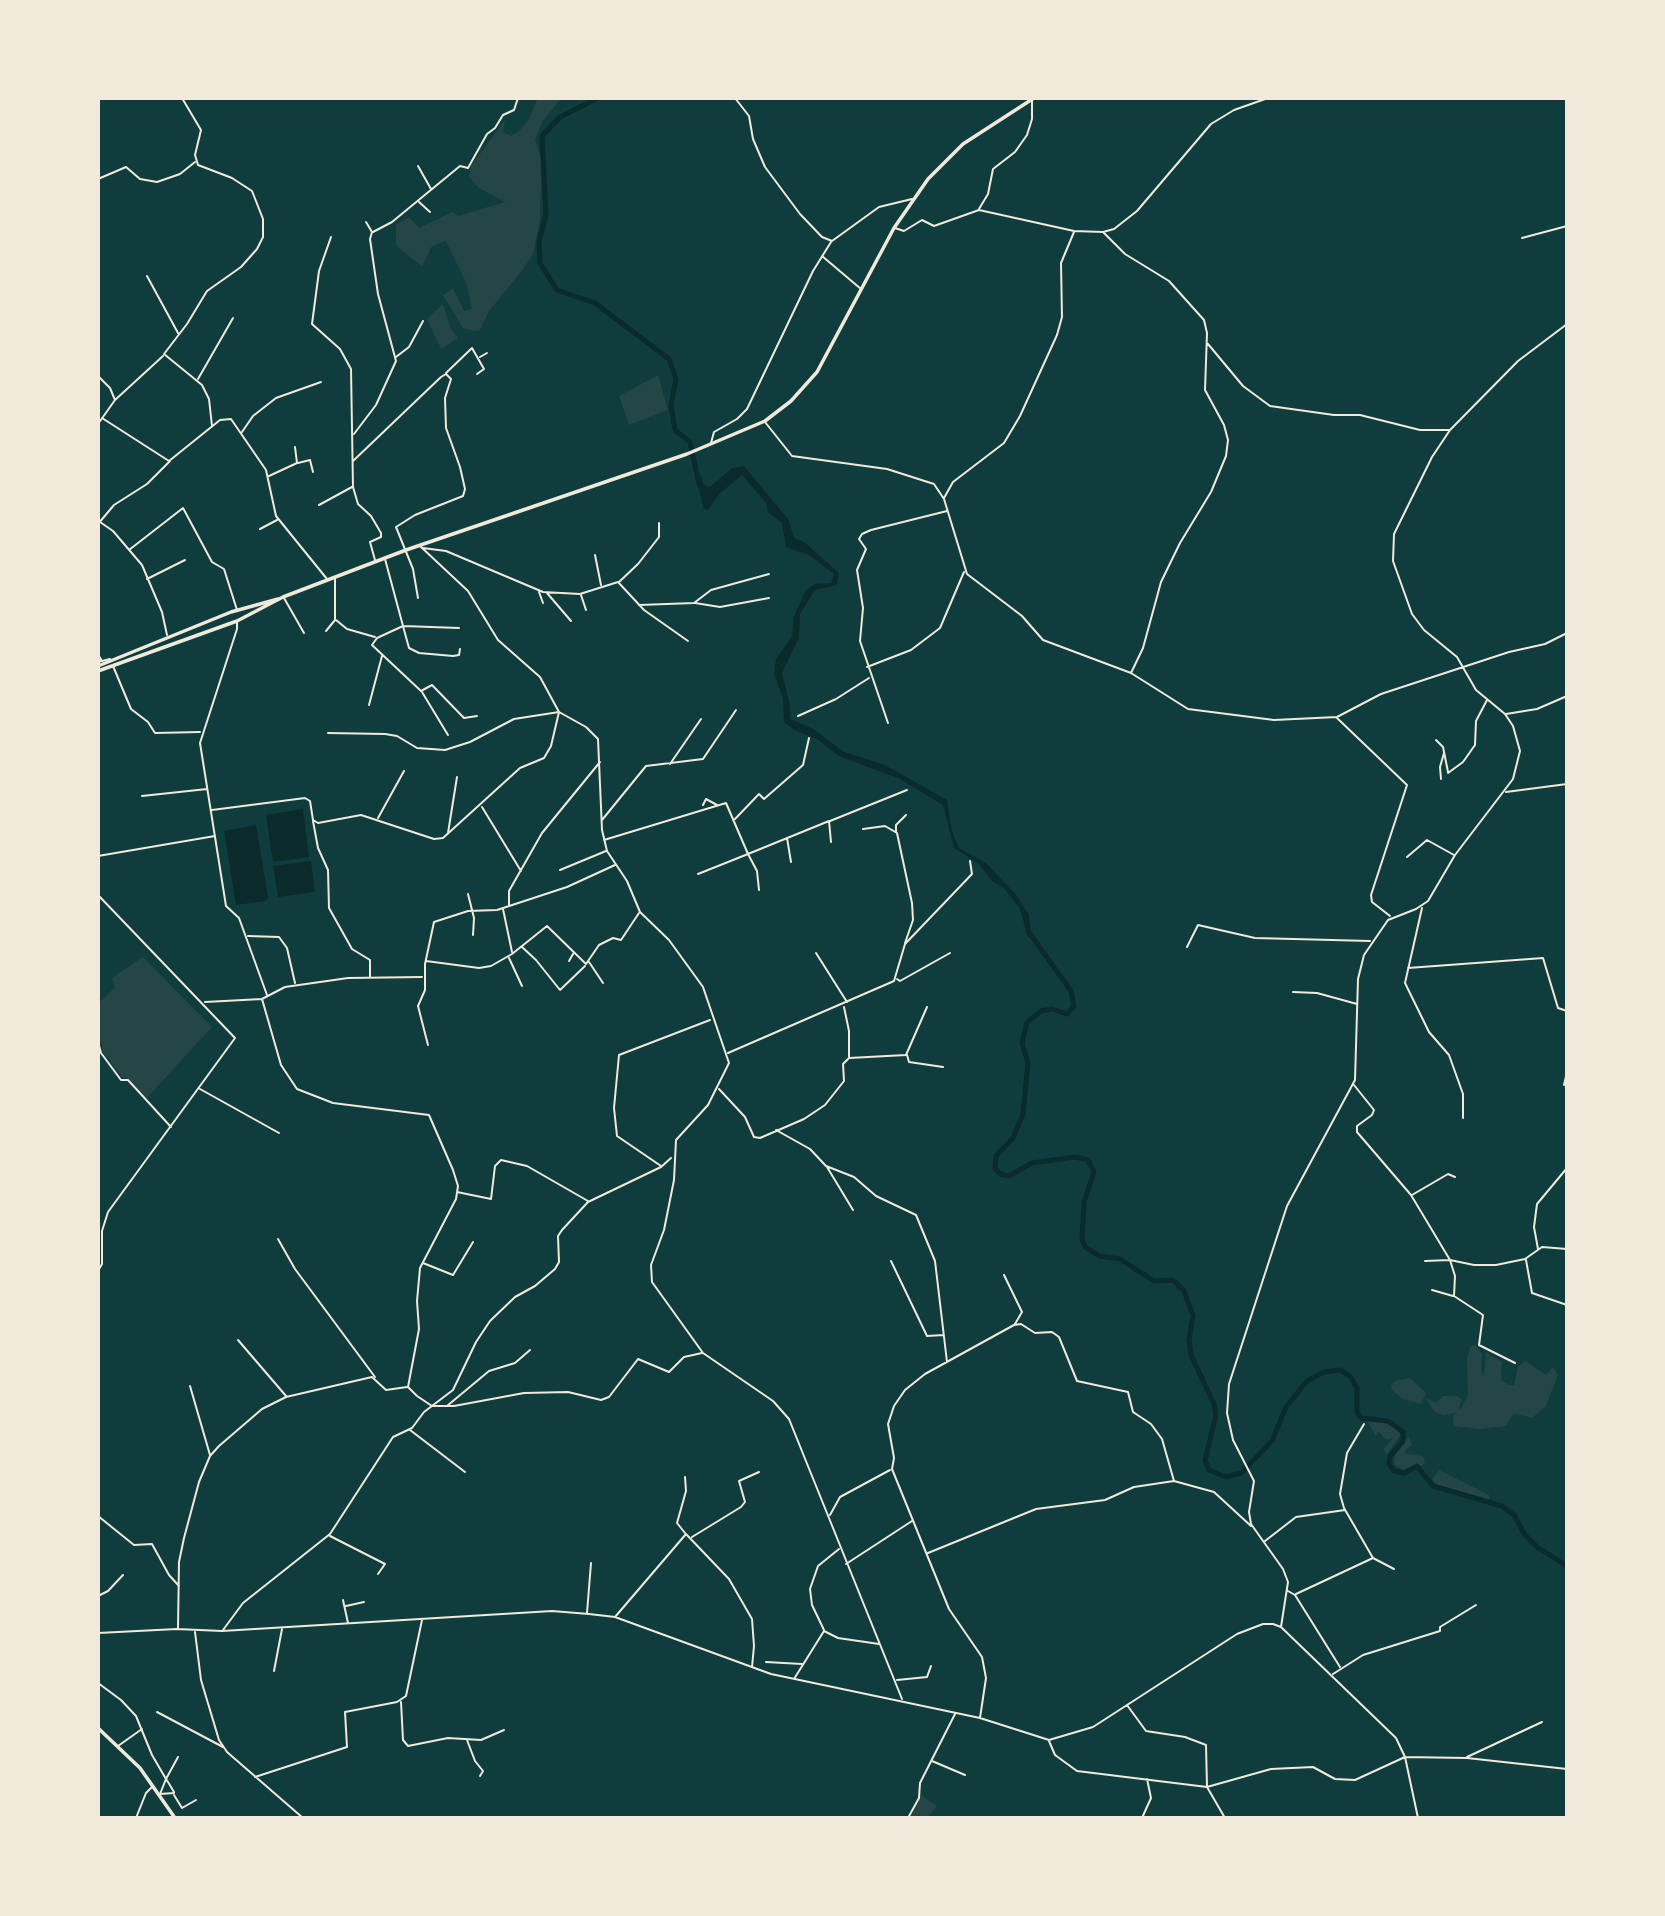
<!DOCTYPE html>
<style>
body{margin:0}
#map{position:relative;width:1665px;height:1916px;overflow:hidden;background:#0f3d3e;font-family:"PT Sans",sans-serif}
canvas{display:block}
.frame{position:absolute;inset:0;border:100px solid #f1e9da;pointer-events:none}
</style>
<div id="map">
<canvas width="1665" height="1916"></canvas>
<div class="frame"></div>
</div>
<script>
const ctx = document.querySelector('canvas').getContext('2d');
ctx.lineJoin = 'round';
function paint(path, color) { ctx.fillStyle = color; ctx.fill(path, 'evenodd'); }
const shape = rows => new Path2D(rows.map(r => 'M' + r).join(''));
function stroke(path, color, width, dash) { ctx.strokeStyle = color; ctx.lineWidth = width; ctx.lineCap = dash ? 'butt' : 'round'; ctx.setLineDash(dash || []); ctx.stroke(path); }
paint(shape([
 [538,98,561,98,543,121,535,139,541,158,541,186,540,219,533,254,521,272,489,311,480,330,474,331,463,328,443,295,453,288,464,311,472,309,467,285,446,241,432,246,422,266,396,246,396,225,409,217,419,228,452,212,458,216,505,202,479,188,469,177,471,166,505,120,503,132,511,136,519,131,528,121],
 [443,304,450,327,458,338,441,349,427,319],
 [658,375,668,410,629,425,619,396],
 [143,957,212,1027,147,1098,129,1079,122,1077,102,1051,102,1043,98,1039,98,1004,115,987,112,978],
 [1475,1345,1482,1354,1481,1370,1484,1376,1486,1352,1502,1362,1501,1380,1509,1385,1514,1385,1518,1367,1525,1361,1546,1375,1553,1367,1558,1375,1546,1406,1532,1418,1514,1413,1506,1426,1479,1429,1454,1426,1453,1418,1456,1413,1444,1415,1435,1412,1425,1397,1436,1403,1443,1396,1456,1396,1462,1399,1458,1411,1462,1407,1468,1394,1467,1359,1470,1347],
 [1410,1378,1426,1393,1421,1404,1403,1399,1392,1390,1391,1385,1397,1380],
 [1376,1420,1395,1427,1401,1434,1387,1454,1384,1449,1393,1438,1386,1440,1379,1432,1376,1436,1367,1421],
 [1409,1436,1412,1445,1405,1450,1406,1454,1423,1456,1425,1463,1421,1466,1413,1465,1405,1471,1394,1464,1395,1455],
 [1439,1470,1489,1495,1489,1500,1437,1485,1432,1479],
 [921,1795,937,1806,927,1818,911,1818]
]), '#244646');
paint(shape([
 [744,466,788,519,794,538,804,542,839,573,837,585,815,590,800,614,799,638,782,673,790,705,790,719,812,728,844,752,885,765,947,800,952,832,959,848,986,863,1017,896,1029,915,1031,935,1028,937,1020,909,1004,888,992,881,979,864,954,848,943,805,900,779,839,756,817,739,794,730,784,722,783,698,774,674,776,659,792,636,794,616,806,590,815,584,831,583,834,574,809,555,786,547,782,523,768,512,766,503,742,475,719,494,708,510,704,509,696,478,701,476,703,484,710,487,732,468],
 [303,809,309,857,273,862,266,815],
 [256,825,268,898,265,901,236,905,224,831],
 [311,861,315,892,278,897,273,866]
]), '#0a2a2b');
stroke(shape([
 [598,98,560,117,542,136,546,215,539,241,540,263,557,290,595,303,669,359,676,379,671,406,675,430,690,442,699,484],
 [1028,931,1071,991,1074,1006,1067,1014,1052,1009,1041,1011,1027,1022,1022,1043,1028,1063,1023,1114,1013,1138,996,1156,995,1168,1000,1174,1009,1176,1032,1163,1075,1157,1088,1160,1094,1172,1084,1202,1082,1240,1086,1248,1100,1256,1120,1259,1154,1281,1173,1280,1184,1291,1193,1316,1189,1340,1191,1355,1214,1404,1216,1415,1205,1460,1209,1470,1226,1477,1241,1473,1272,1441,1286,1407,1307,1381,1324,1372,1340,1370,1350,1376,1357,1388,1357,1412,1361,1418,1388,1421,1403,1432,1403,1441,1390,1456,1389,1464,1394,1471,1404,1473,1417,1466,1433,1486,1502,1506,1514,1515,1525,1535,1537,1547,1567,1566]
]), '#0a2a2b', 5);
stroke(shape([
 [182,98,201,130,195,155,198,165,232,178,252,191,263,219,263,237,257,249,241,267,207,291,187,324,164,354,202,385,209,399,212,426],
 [735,98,749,116,753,139,765,167,800,214,822,237,832,241,879,207,912,199],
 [98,100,102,98],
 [418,166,431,189],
 [98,179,126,167,140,179,157,182,180,174,195,162],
 [419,202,430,212],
 [979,209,988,194,993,169,1015,152,1027,135,1032,119,1032,101],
 [895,228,904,231,922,220,934,226,979,210,1074,231,1103,232,1114,229,1137,211,1211,124,1234,110,1268,98],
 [373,232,392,222,460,166,468,168,487,134,495,128,503,115,514,110,518,98],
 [1103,232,1125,254,1169,281,1204,320,1207,333,1205,390,1224,425,1228,440,1226,456,1211,492,1180,543,1161,582,1143,648,1131,673],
 [331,237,319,271,312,324,340,349,351,369,353,487,358,504,371,516,381,533,381,537,370,542,375,560],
 [1522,238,1567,226],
 [822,256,861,289],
 [147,276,178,333],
 [1208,344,1243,386,1270,406,1334,415,1360,415,1420,430,1449,430],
 [396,357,409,347,423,321],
 [480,357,487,353],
 [446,373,472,348,484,369,477,374],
 [98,376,110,388,115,400,98,424],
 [198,379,233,318],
 [115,400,163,356],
 [102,418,169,461,220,420,231,419,266,470,276,516,327,579],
 [765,422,792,456,887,469,934,484,944,499,967,574,1022,616,1043,640,1131,673,1188,709,1274,720,1337,717,1381,694,1509,652,1545,644,1567,633],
 [242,432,253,416,276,398,321,382],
 [354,434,376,405,396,361,378,294,370,239,372,232,366,222],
 [711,443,714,432,737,419,747,409,813,271,831,242],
 [353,461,441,377,446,374,451,379,445,398,446,428,460,467,465,489,463,496,415,515,396,527,413,569,418,598],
 [298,463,310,460,313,472],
 [269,476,297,463,295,447],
 [944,498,953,482,1004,443,1020,416,1057,335,1062,317,1061,263,1074,232],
 [319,505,352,487],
 [100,522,113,531,142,565,162,612,167,635],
 [98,524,114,505,147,484,170,461],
 [260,529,277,520],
 [420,546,468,591,498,640,540,677,559,712,586,727,598,739,602,830,607,851,627,881,640,912,669,940,703,987,729,1063,708,1105,676,1140,674,1180,664,1230,651,1265,652,1282,703,1353,773,1401,789,1419,902,1699],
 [423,548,446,551,543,592,580,594,618,582,644,610,688,641],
 [129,550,183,508,212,562,224,569,237,610],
 [595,555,601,585],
 [385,559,403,626,377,638,372,645,421,691,432,685,464,718,477,716],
 [147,579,185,560],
 [619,582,638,564,659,537,659,523],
 [539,592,543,603],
 [547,593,571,621],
 [581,595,586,610],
 [284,598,304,633],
 [695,603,720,607,769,598],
 [639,605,694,603,711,590,769,574],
 [336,620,347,629,375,637],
 [237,621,237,629,200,743,226,906,239,918,267,995],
 [459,628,403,626,409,648,419,653,453,656,459,655,460,649],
 [326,631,335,620,335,578],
 [98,662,110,659],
 [113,666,131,709,148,722,155,733,200,732],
 [867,667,911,650,940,628,964,572],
 [422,692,448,735],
 [369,705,382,656],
 [1506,714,1537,709,1567,696],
 [798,716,836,699,869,678],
 [1337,718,1407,785,1371,895,1372,902,1390,916],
 [888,723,860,641,863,608,857,570,866,549,859,539,862,534,871,530,947,511],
 [1436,740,1443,747,1448,772],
 [670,764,701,719],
 [1448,773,1463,762,1475,745,1476,721,1487,700],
 [1441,779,1440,767,1444,753],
 [1506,792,1567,784],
 [142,796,207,789],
 [703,805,706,799,717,805],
 [482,807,521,871],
 [212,810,305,798,310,801,313,820,318,823,361,815,434,839,443,838,520,768,544,758,551,746,559,712,514,719,470,742,445,750,417,748,397,736,385,734,328,733],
 [378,818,404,771],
 [735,819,759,794,764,799,803,765,809,738],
 [602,820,646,766,703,759,736,710],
 [313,821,318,848,328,870,329,908,352,949,370,960,370,976],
 [830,821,907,790],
 [863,829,885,826,897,833,912,903,913,920,905,943],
 [896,832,896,825,906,815],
 [448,833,457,777],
 [787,838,791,862],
 [604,840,726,803,748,854,698,874],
 [98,856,215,836],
 [1407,857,1427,840,1454,855],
 [560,870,606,851],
 [759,890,757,871,748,854,829,821,831,842],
 [468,894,474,918,473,935],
 [98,895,235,1038,108,1212,102,1231,102,1264,98,1271],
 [509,905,509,891,542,833,600,762],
 [1422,908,1405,983,1429,1032,1449,1055,1463,1094,1463,1118],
 [503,909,512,952],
 [248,936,279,937,287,948,295,983],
 [522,947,536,960,560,990,585,966],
 [1187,947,1198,925,1255,938,1370,941],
 [816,953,847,1002],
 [509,958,522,986],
 [426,961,479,968,491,966,512,954,547,926,586,964,599,945,613,938,621,940,639,913],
 [569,961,573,954],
 [589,962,603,983],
 [1408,968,1543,958,1558,1008,1567,1011],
 [897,979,900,981,950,953],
 [1293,992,1317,993,1357,1004],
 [262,999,281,1065,297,1089,333,1103,429,1115,453,1170,458,1186,456,1199,420,1268,417,1301,419,1329,408,1387,417,1396,432,1406,454,1406,524,1393,568,1392,601,1400,609,1397,638,1359,669,1372,684,1357,702,1353],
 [205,1002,262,999,285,987,348,978,422,977],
 [844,1007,849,1031,849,1057],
 [98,1042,101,1053,121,1080,128,1080,171,1127],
 [428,1045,418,1006,425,990,425,964,434,922,468,911,497,910,567,887,615,865],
 [728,1053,894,981,905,944,972,874,970,861],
 [907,1055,909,1062,943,1067],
 [1354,1085,1374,1110,1372,1115,1357,1126,1357,1132,1411,1195,1450,1260,1474,1265,1496,1265,1525,1259,1542,1247,1567,1249],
 [1564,1085,1567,1072],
 [200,1089,279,1133],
 [719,1089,745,1117,754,1137,760,1138,804,1119,825,1105,844,1081,843,1064,849,1058,906,1055,927,1007],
 [776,1130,810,1149,826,1166,854,1177,876,1196,916,1215,935,1261,947,1362],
 [661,1166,617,1136,614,1108,619,1055,710,1020],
 [827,1167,853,1210],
 [457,1192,491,1199,495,1166,501,1160,527,1166,588,1201],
 [1412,1195,1448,1174,1455,1177],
 [278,1239,295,1269,375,1377],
 [1538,1249,1534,1227,1537,1204,1567,1168],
 [1526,1260,1532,1293,1567,1305],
 [891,1261,927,1336,943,1335],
 [1425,1261,1450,1260,1455,1276,1454,1296,1483,1315,1479,1345,1515,1363],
 [423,1263,453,1275,473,1242],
 [1004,1275,1022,1312,1015,1324],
 [1432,1290,1453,1296],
 [238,1340,286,1396],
 [190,1386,210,1455],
 [447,1406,489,1371,515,1363,530,1350],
 [1364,1424,1347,1453,1340,1494,1344,1508,1373,1558,1394,1569],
 [410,1430,465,1472],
 [830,1515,840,1497,890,1470],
 [98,1516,134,1545,152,1544,169,1575,179,1586],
 [685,1533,677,1523,686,1491,685,1477],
 [330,1536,385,1564,378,1574],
 [692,1537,741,1507,745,1502,739,1481,759,1472],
 [1265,1541,1296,1517,1345,1510],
 [928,1553,1036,1509,1105,1500,1134,1487,1174,1481,1214,1492,1251,1526],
 [846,1564,912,1521],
 [1288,1591,1295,1595,1340,1667],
 [1296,1594,1373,1558],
 [98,1596,108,1591,123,1575],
 [343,1600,348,1623],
 [346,1606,364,1602],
 [587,1613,591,1563],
 [615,1617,686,1534,729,1579,752,1619,754,1646,752,1667],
 [1281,1627,1288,1582,1283,1569,1251,1524,1249,1512,1254,1481,1233,1440,1227,1413,1229,1384,1287,1206,1355,1080,1358,979,1364,955,1388,920,1416,909,1428,901,1455,855,1513,779,1520,751,1513,726,1505,714,1476,690,1457,657,1424,630,1412,614,1393,561,1394,534,1432,457,1450,430,1518,361,1567,324],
 [178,1628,179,1562,184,1538,199,1482,210,1456,219,1446,262,1409,286,1397,372,1377,386,1390,407,1387],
 [223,1630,243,1603,330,1534,393,1437,412,1428,424,1412,453,1390,476,1342,490,1321,515,1297,535,1286,555,1269,559,1262,558,1236,562,1230,588,1202,661,1167,671,1158],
 [824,1630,812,1605,810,1589,818,1566,839,1549],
 [195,1632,201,1680,219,1740,227,1752,303,1818],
 [98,1633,177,1629,222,1631,552,1611,589,1614,615,1617,771,1674,980,1718,1049,1740,1093,1727,1237,1634,1263,1624,1273,1624,1281,1627,1396,1738,1405,1757,1418,1818],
 [766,1662,802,1664],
 [274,1671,282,1629],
 [1333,1674,1363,1655,1440,1631,1440,1627,1476,1605],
 [794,1679,824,1631,838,1638,879,1644],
 [897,1680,927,1677,931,1666],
 [98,1683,121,1700,136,1716,152,1755,166,1779,168,1782,174,1792,174,1793,160,1794,166,1779,178,1757],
 [401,1702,403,1740,408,1746,448,1738,481,1740,504,1730],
 [1127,1705,1146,1731,1185,1737,1206,1745,1207,1787,1225,1818],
 [157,1712,223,1747],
 [980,1718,986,1678,982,1657,949,1609,892,1469,894,1458,888,1424,894,1406,905,1390,925,1374,1014,1325,1021,1324,1035,1333,1052,1332,1059,1337,1077,1381,1128,1392,1133,1412,1151,1424,1162,1439,1174,1481],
 [467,1740,475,1761,483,1771,480,1776],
 [1049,1741,1055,1755,1077,1771,1207,1787,1271,1769,1313,1767,1335,1779,1355,1780,1405,1757,1467,1758,1567,1769],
 [118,1746,142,1729],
 [1467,1757,1542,1722],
 [932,1761,965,1775],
 [255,1777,347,1747,345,1712,397,1702,406,1696,422,1620],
 [174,1795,182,1808,196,1800],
 [136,1818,146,1793,153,1786],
 [908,1818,919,1798,920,1783,955,1714],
 [1142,1818,1151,1798,1147,1779]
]), '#f1e9da', 2);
stroke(shape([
 [98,655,101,660]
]), '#f1e9da', 2.5);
stroke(shape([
 [98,666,231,612,278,599],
 [98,671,237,621,283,597,406,550,687,454,765,421,791,401,817,372,894,228,928,179,963,144,1034,98],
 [98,1728,140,1768,175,1818]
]), '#f1e9da', 3.5);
</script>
